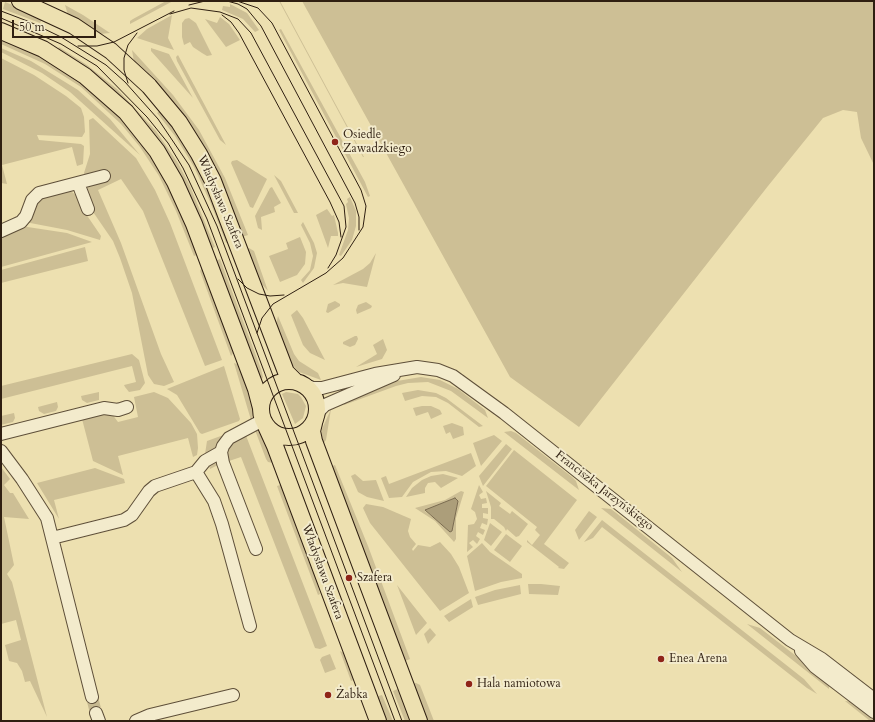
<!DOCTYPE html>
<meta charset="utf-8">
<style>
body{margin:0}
#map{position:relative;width:875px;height:722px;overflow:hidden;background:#ede0b0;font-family:Cardo,serif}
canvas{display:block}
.frame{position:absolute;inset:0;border:2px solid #2f1f11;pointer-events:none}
.scale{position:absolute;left:12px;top:20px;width:84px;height:18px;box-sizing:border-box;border:2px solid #2f1f11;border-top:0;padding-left:5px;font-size:12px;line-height:14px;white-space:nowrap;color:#2f1f11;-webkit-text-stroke:3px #f3ebcc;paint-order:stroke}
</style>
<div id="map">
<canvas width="875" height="722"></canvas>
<div class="frame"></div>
<div class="scale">50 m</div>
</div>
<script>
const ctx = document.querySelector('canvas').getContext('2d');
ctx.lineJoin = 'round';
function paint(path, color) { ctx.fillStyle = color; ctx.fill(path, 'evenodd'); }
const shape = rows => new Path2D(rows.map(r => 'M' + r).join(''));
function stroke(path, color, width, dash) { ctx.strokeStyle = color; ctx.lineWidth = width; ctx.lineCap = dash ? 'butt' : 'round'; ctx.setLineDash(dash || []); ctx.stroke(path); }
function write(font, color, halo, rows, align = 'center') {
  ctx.font = font + ' Cardo,serif'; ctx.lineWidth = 4; ctx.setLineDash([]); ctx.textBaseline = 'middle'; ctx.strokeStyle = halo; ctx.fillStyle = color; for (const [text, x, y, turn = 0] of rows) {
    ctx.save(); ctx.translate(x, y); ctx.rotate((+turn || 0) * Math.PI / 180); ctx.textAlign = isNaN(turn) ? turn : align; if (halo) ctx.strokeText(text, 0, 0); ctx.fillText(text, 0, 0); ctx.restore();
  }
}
paint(shape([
 [166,1,173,1,130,24,130,21,133,19],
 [279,1,280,1,364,157,363,157],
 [302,1,874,1,874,165,861,138,857,112,843,110,823,118,768,186,579,427,510,377],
 [5,2,43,17,40,23,3,9],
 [230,4,247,13,259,30,255,32,243,19,222,10,223,6,230,7],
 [65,5,83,15,110,33,100,34,68,15],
 [172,15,168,38,174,50,137,38,147,29],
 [220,17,229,24,240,40,226,47,205,19,217,23],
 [189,18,196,23,212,55,207,56,202,53,193,47,190,42,184,45,182,37,182,23,185,19],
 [281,29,365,182,370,196,368,197,279,30],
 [1,38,63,67,120,114,158,164,199,254,194,256,176,211,159,176,140,147,121,124,81,87,45,64,1,44],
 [59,47,87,65,117,89,156,131,178,163,190,186,215,247,210,249,181,180,57,50],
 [1,48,31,61,78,90,110,119,140,155,70,92,42,73,1,52],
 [151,48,169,54,193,98,151,51],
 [132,50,173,95,199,130,225,178,248,235,242,237,134,62],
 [178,55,226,145,220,140,177,61,176,57],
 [1,58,34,75,66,96,81,108,84,117,85,132,82,137,37,135,39,140,81,144,84,146,83,164,77,166,72,147,2,165,7,184,1,183],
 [162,109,192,153,231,241,226,243,211,204,194,167,175,136,157,113],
 [93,118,136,158,155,190,170,223,222,360,205,366,143,211,121,179,98,190,121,243,161,354,174,382,164,386,154,384,148,375,132,293,120,258,113,241,91,209,87,191,88,186,84,173,90,154,89,120],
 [237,160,267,179,253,208,250,207,231,163,232,161],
 [274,175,281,181,298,213,294,213],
 [272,187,281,203,274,207,275,212,261,217,262,230,258,228,255,216,270,188],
 [66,191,72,192,77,196,86,214,101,236,100,240,67,230,25,222,35,200],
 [350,197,356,211,356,226,352,240,341,256,339,255,348,230,349,218,346,204,348,202,347,199],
 [327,209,332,216,334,215,338,233,338,236,331,236,328,248,316,215],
 [303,222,314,243,317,253,314,268,303,283,301,280,310,270,313,256,310,243,301,225],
 [21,226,67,233,92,242,1,267,1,240,5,233],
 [300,237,306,252,305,264,297,275,280,282,269,256,288,249,286,243],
 [85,247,88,261,1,283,1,270],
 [249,248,254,251,268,291,259,281,247,249],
 [376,253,367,287,343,283,333,285,363,269,370,263],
 [220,259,261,369,263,377,261,381,215,261],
 [203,265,234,352,231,356,200,271],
 [335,301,340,304,340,306,328,313,326,312,328,304],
 [366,302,372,306,371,308,357,314,356,310,358,305],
 [297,310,303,318,325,360,310,353,303,345,291,315],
 [278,316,294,354,299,361,318,373,321,380,299,372,291,363,276,324],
 [355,336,357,336,358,339,355,345,350,347,343,344,343,342],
 [383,339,387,350,382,359,356,367,377,354,373,345],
 [132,354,139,360,145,383,140,390,129,392,125,387,124,385,136,382,132,366,1,399,1,386],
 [234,363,239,365,252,401,253,415,251,420],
 [224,366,240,419,239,421,202,434,200,433,177,395,167,389],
 [421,377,440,380,458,389,485,410,488,418,451,391,428,382,408,383,396,386,344,405,343,402,397,381],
 [418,390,436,393,446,398,483,426,479,427,448,403,436,397,422,396,405,401,402,393],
 [99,392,99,400,87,403,82,400,81,396],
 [154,392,168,398,191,423,197,434,198,448,197,455,193,457,188,438,118,456,123,475,93,461,82,419,104,413,112,414,118,422,138,417,134,397],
 [286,392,298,394,301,397,306,406,303,418,295,424,282,394],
 [57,402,58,407,56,411,44,414,39,411,38,407],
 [422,406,431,406,440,410,442,414,431,419,428,412,416,416,413,408],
 [331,409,326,440,323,444,321,436,322,429],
 [14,413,15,418,13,422,1,425,1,416],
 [452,423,463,427,464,435,453,439,450,432,446,434,443,426],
 [255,430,260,432,263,436,273,463,268,462,266,459],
 [511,431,516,433,572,477,576,481,579,490,504,432],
 [229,433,220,464,210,469,205,454,207,441],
 [245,433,327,646,320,649,315,648,241,457,226,462,225,448],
 [494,435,502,441,481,466,473,443],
 [506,444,512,449,483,486,479,476],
 [514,450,577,500,544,544,569,563,564,569,558,568,559,567,527,542,527,540,532,545,540,535,535,530,537,527,486,486],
 [471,453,476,466,462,476,446,471,431,472,413,482,402,497,389,498,381,478,386,476,389,484],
 [335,465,368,546,410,659,403,662,330,467],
 [1,467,10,479,4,485,10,493,13,493,29,519,4,517,14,565,7,574,12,582,47,717,30,681,25,682,22,671,17,663,9,661,5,645,21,640,16,620,1,624],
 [95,468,124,479,125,483,54,500,59,519,37,483],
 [355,474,363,481,376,480,384,501,367,497,358,492,351,476],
 [443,474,458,478,441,488,435,482,428,483,425,488,425,493,406,497,412,488,422,480,431,476],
 [283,484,314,571,320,594,318,595,277,486],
 [479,485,483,492,479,495,481,499,486,498,487,503,482,504,482,508,488,508,488,514,483,513,483,518,488,519,487,525,482,523,480,528,485,530,483,535,478,532,476,536,480,539,477,544,473,540,469,543,473,547,467,552,468,525,474,524,477,519,475,512,471,509],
 [461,491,464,492,456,518,456,539,454,542,435,521,415,508,445,500],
 [455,498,458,501,451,532,425,511],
 [486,491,501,503,499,506,510,514,512,511,528,524,519,536,516,537,507,529,506,531,504,527,494,519,491,519,491,507],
 [366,504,383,507,411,519,408,531,410,537,416,544,412,549,413,551,418,545,430,547,440,542,451,554,459,567,469,593,440,611,370,523,363,508],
 [601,508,611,509,615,512,672,558,682,572],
 [589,511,597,517,579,540,575,530],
 [602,520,804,679,817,694,807,688,602,527,593,538,584,542],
 [490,523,502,532,491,546,484,540],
 [506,534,522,546,510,562,494,550],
 [482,543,490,552,522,574,522,578,501,582,475,591,467,556],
 [528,584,541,584,560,586,558,595,529,594],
 [397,585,427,623,416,635],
 [520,585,521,594,478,605,475,597,495,590],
 [471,599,473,607,449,622,444,616],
 [747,624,760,628,827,680,829,685,829,689],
 [430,628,436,635,428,644,424,634],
 [340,651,346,654,356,679,351,681],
 [330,654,336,669,325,673,320,660,322,657],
 [416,683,420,685,434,721,426,721,411,684],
 [400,688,413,721,405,721,393,691],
 [382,695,393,721,384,721,375,697],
 [845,701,855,702,874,718,873,721,870,721]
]), '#cdbf95');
const water = shape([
 [455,498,458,501,452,531,450,532,425,510,455,498]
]);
paint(water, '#ac9e7a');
stroke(water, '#7a6b50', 1);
stroke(shape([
 [92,697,96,713]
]), '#c7b990', 12, [12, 6]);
const minor = shape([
 [78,183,88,209],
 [1,231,21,222,26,216,32,200,39,193,104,176],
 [303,384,313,388,322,388,375,374,417,367,438,370,453,376,504,413,790,640,822,659,874,699],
 [316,417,320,410,325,405,394,375],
 [1,434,104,408,118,410,127,407],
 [1,451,22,479,47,518,92,697],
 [196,472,214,501,222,524,250,626],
 [52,538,124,520,132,515,149,491,155,486,196,472,205,461,221,452],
 [256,549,223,463,221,452,223,446,229,438,263,420],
 [801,651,815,667,874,712],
 [96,713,99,721],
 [136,721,150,715,233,695]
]);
const major = shape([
 [20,1,74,26,111,51,149,86,179,122,199,154,213,181,286,372,295,381],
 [1,31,43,49,85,76,126,112,157,151,175,182,194,224,256,389,261,408],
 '261 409a28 28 0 1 1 56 0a28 28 0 1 1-56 0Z',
 [314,423,312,431,314,441,419,721],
 [265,424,275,446,378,721]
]);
stroke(minor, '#5e4f39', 14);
stroke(major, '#2f1f11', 18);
stroke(minor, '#f3ebcc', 12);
stroke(major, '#ede0b0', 16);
stroke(shape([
 [227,1,238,4,247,9,261,26,355,203,359,217,359,230],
 [237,1,258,8,272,23,361,190,366,206,363,227,343,258,326,273,273,304,262,318,257,333],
 [189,5,205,1],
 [1,11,30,22,61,37,106,65,125,82,158,119,189,165,217,226,402,721],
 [170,14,191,8,220,12,238,19,251,33,344,206,346,227,336,255,328,268],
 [222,15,231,22,239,33,330,202,339,222,341,237],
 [1,18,61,44,97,66,147,117,168,143,183,168,207,219,395,721],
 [78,46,97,46,114,42,174,11],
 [128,83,124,70,124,58,128,45,137,33],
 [238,279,247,288,259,294,270,296,284,295]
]), '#2f1f11', 1);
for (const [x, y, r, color] of [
 [335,142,4,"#8f2418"],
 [349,578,4,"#8f2418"],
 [661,659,4,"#8f2418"],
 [469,684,4,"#8f2418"],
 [328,695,4,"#8f2418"]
]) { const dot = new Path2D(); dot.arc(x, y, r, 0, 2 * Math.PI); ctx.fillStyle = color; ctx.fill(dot); stroke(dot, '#f3ebcc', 1.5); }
write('12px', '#2f1f11', '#f3ebcc', [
 ["Osiedle",343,135],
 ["Zawadzkiego",343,149],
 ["Szafera",357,578],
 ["Enea Arena",669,659],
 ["Hala namiotowa",477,684],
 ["Żabka",336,695]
], 'left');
write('12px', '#2f1f11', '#f3ebcc', [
 ["Władysława Szafera",220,202,67],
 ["Franciszka Jarzyńskiego",604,491,38],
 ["Władysława Szafera",322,572,70]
]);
</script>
